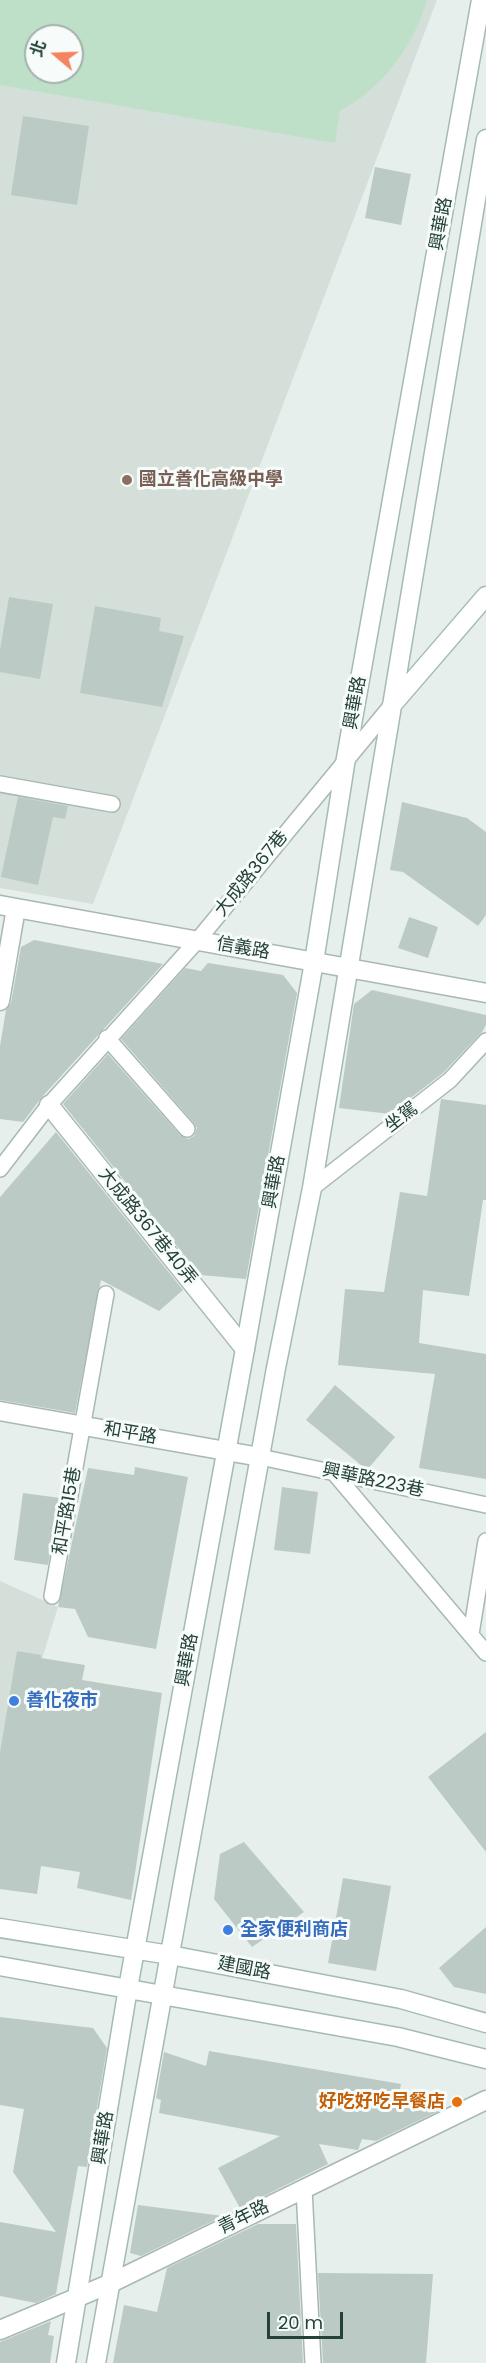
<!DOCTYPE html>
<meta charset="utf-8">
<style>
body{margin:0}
#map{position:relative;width:486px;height:2363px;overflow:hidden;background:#e6efeb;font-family:Poppins,"Noto Sans TC",sans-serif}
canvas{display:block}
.north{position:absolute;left:24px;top:24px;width:60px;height:60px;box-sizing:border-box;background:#f7fbf9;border:2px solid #a3b1ad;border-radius:50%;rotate:289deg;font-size:16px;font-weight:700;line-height:24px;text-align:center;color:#24423a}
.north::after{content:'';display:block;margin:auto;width:21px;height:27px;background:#f4845f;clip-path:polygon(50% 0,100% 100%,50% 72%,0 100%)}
.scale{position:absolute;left:267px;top:2312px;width:76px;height:27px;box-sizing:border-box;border:3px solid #24423a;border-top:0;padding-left:8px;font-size:18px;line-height:21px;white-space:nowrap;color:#24423a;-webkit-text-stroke:4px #f7fbf9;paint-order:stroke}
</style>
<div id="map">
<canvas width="486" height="2363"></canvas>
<div class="north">北</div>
<div class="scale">20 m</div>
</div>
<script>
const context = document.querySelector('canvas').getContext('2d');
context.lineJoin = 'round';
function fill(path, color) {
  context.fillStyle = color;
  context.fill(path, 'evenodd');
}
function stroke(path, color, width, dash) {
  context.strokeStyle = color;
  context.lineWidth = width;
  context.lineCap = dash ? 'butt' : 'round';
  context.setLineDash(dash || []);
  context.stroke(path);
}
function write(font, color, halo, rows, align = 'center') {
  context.font = font + ' Poppins,"Noto Sans TC",sans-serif';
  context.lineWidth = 6;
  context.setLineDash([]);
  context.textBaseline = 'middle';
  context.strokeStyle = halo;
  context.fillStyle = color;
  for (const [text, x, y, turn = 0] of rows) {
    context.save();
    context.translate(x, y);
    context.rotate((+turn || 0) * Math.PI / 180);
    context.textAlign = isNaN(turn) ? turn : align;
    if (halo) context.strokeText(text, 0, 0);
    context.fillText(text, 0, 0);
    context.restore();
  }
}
const built = new Path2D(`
 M0,0H437L93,904L0,888ZM36,36H72V72H36Z
 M0,1581L58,1607L0,1795Z`);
const green = new Path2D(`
 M0,0H427C414,46 382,88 340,111L335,143L0,85ZM36,36H72V72H36Z`);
const building = new Path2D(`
 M23,116L89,126L77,205L11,195Z
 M375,167L411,174L401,225L365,218Z
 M9,597L53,604L40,679L0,672V650Z
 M95,606L161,618L159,631L184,636L162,707L80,693Z
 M18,797L68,806L65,819L53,817L38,885L1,877Z
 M402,802L467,818L486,832V915L478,926L403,872L390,870Z
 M409,917L438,927L428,958L398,948Z
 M34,940L163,964L42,1097L23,1122L0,1119V1046L6,1010L11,1003L21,947Z
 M208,963L283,975L297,993L246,1279L200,1275L63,1104L108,1054L180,1135L188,1139L194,1136L197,1128L194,1123L121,1039L185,968L201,971Z
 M372,990L486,1015V1025L482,1032L443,1073L390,1114L339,1108L354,1004Z
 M441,1099L486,1105V1200H483L469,1296L423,1290L419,1343L486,1354V1479L419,1468L435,1374L338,1365L345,1289L384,1292L400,1192L427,1196Z
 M56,1132L183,1290L159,1311L101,1280L75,1413L0,1400V1197Z
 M335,1385L395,1437L367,1470L306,1420Z
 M135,1467L188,1477L156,1649L88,1637L75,1609L58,1607L88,1468L134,1475Z
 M282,1487L318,1492L310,1554L274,1550Z
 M23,1493L60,1498L48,1565L14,1560Z
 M17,1651L41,1655V1658L85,1665L82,1680L162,1693L131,1900L77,1888L80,1872L41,1866L37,1894L0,1889V1753Z
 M486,1732V1852L428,1777Z
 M244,1842L304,1912L252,1947L214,1899L220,1854Z
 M343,1878L391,1886L376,1971L328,1963Z
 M486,1927V1994L454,1987L439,1968Z
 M0,2017L93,2028L107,2048L87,2167L78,2166L56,2294L36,2303L0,2296V2222L56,2232L13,2172L24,2109L0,2105Z
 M209,2051L401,2084L398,2099L447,2107L376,2141L362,2139L358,2150L319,2144L328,2164L240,2208L218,2168L280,2136L159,2113L161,2100L156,2098L164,2052L206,2066Z
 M138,2205L223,2216L141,2256L130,2253Z
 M258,2224H296L303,2363H113L124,2305L157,2312L167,2268Z
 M318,2273L433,2274L426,2363H323Z
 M51,2321L48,2335L54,2336L50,2363H0V2342Z`);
const lane = new Path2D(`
 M0,784L112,804
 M107,1038L187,1129
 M0,1169L49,1105L197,941L391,706
 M312,1188L450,1080L486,1041
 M260,1457L486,1505
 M335,1474L486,1653
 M52,1596L106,1294
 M471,1634L486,1541
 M304,2189L313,2363`);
const street = new Path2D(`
 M0,905L486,993
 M0,1001L16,908
 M49,1105L245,1349
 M0,1411L260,1457
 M0,2330L109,2284L486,2100`);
const secondary = new Path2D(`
 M392,705L486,596
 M0,1928L170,1955L401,1999L486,2023
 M0,1966L398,2037L486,2059
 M66,2363L128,1988L245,1349L314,962L346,758L481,0
 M96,2363L276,1368L312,1188L486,139`);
const markers = [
 [127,480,6,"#8d6e63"],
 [14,1701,6,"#3f7fe0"],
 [228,1930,6,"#3f7fe0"],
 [457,2102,6,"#e8710a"]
];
const streetNames = [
 ["興華路",442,224,-80],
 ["興華路",356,703,-80],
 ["大成路367巷",252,874,-51],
 ["信義路",243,949,10],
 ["坐駕",402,1118,-38],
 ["興華路",275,1182,-80],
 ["大成路367巷40弄",147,1227,51],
 ["和平路",130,1434,10],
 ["興華路223巷",373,1481,12],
 ["和平路15巷",68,1511,-80],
 ["興華路",188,1660,-80],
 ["建國路",244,1969,11],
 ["興華路",104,2138,-81],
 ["青年路",244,2218,-26]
];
const educationNames = [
 ["國立善化高級中學",139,480]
];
const shopNames = [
 ["善化夜市",26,1701],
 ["全家便利商店",240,1930]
];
const foodNames = [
 ["好吃好吃早餐店",445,2102]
];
fill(built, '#d4dfda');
fill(green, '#bfe0c8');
fill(building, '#bbcac4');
stroke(lane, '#a8b8b2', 18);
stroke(street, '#a8b8b2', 21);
stroke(secondary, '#a4bbb3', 21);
stroke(lane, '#fff', 15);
stroke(street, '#fff', 18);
stroke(secondary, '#fff', 18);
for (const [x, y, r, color] of markers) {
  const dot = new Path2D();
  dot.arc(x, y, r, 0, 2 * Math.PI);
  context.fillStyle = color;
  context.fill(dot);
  stroke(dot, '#f7fbf9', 2);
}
write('18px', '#24423a', '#f7fbf9', streetNames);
write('bold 18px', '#785e54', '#f7fbf9', educationNames, 'left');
write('bold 18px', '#366cbe', '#f7fbf9', shopNames, 'left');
write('bold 18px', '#c56008', '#f7fbf9', foodNames, 'right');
</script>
